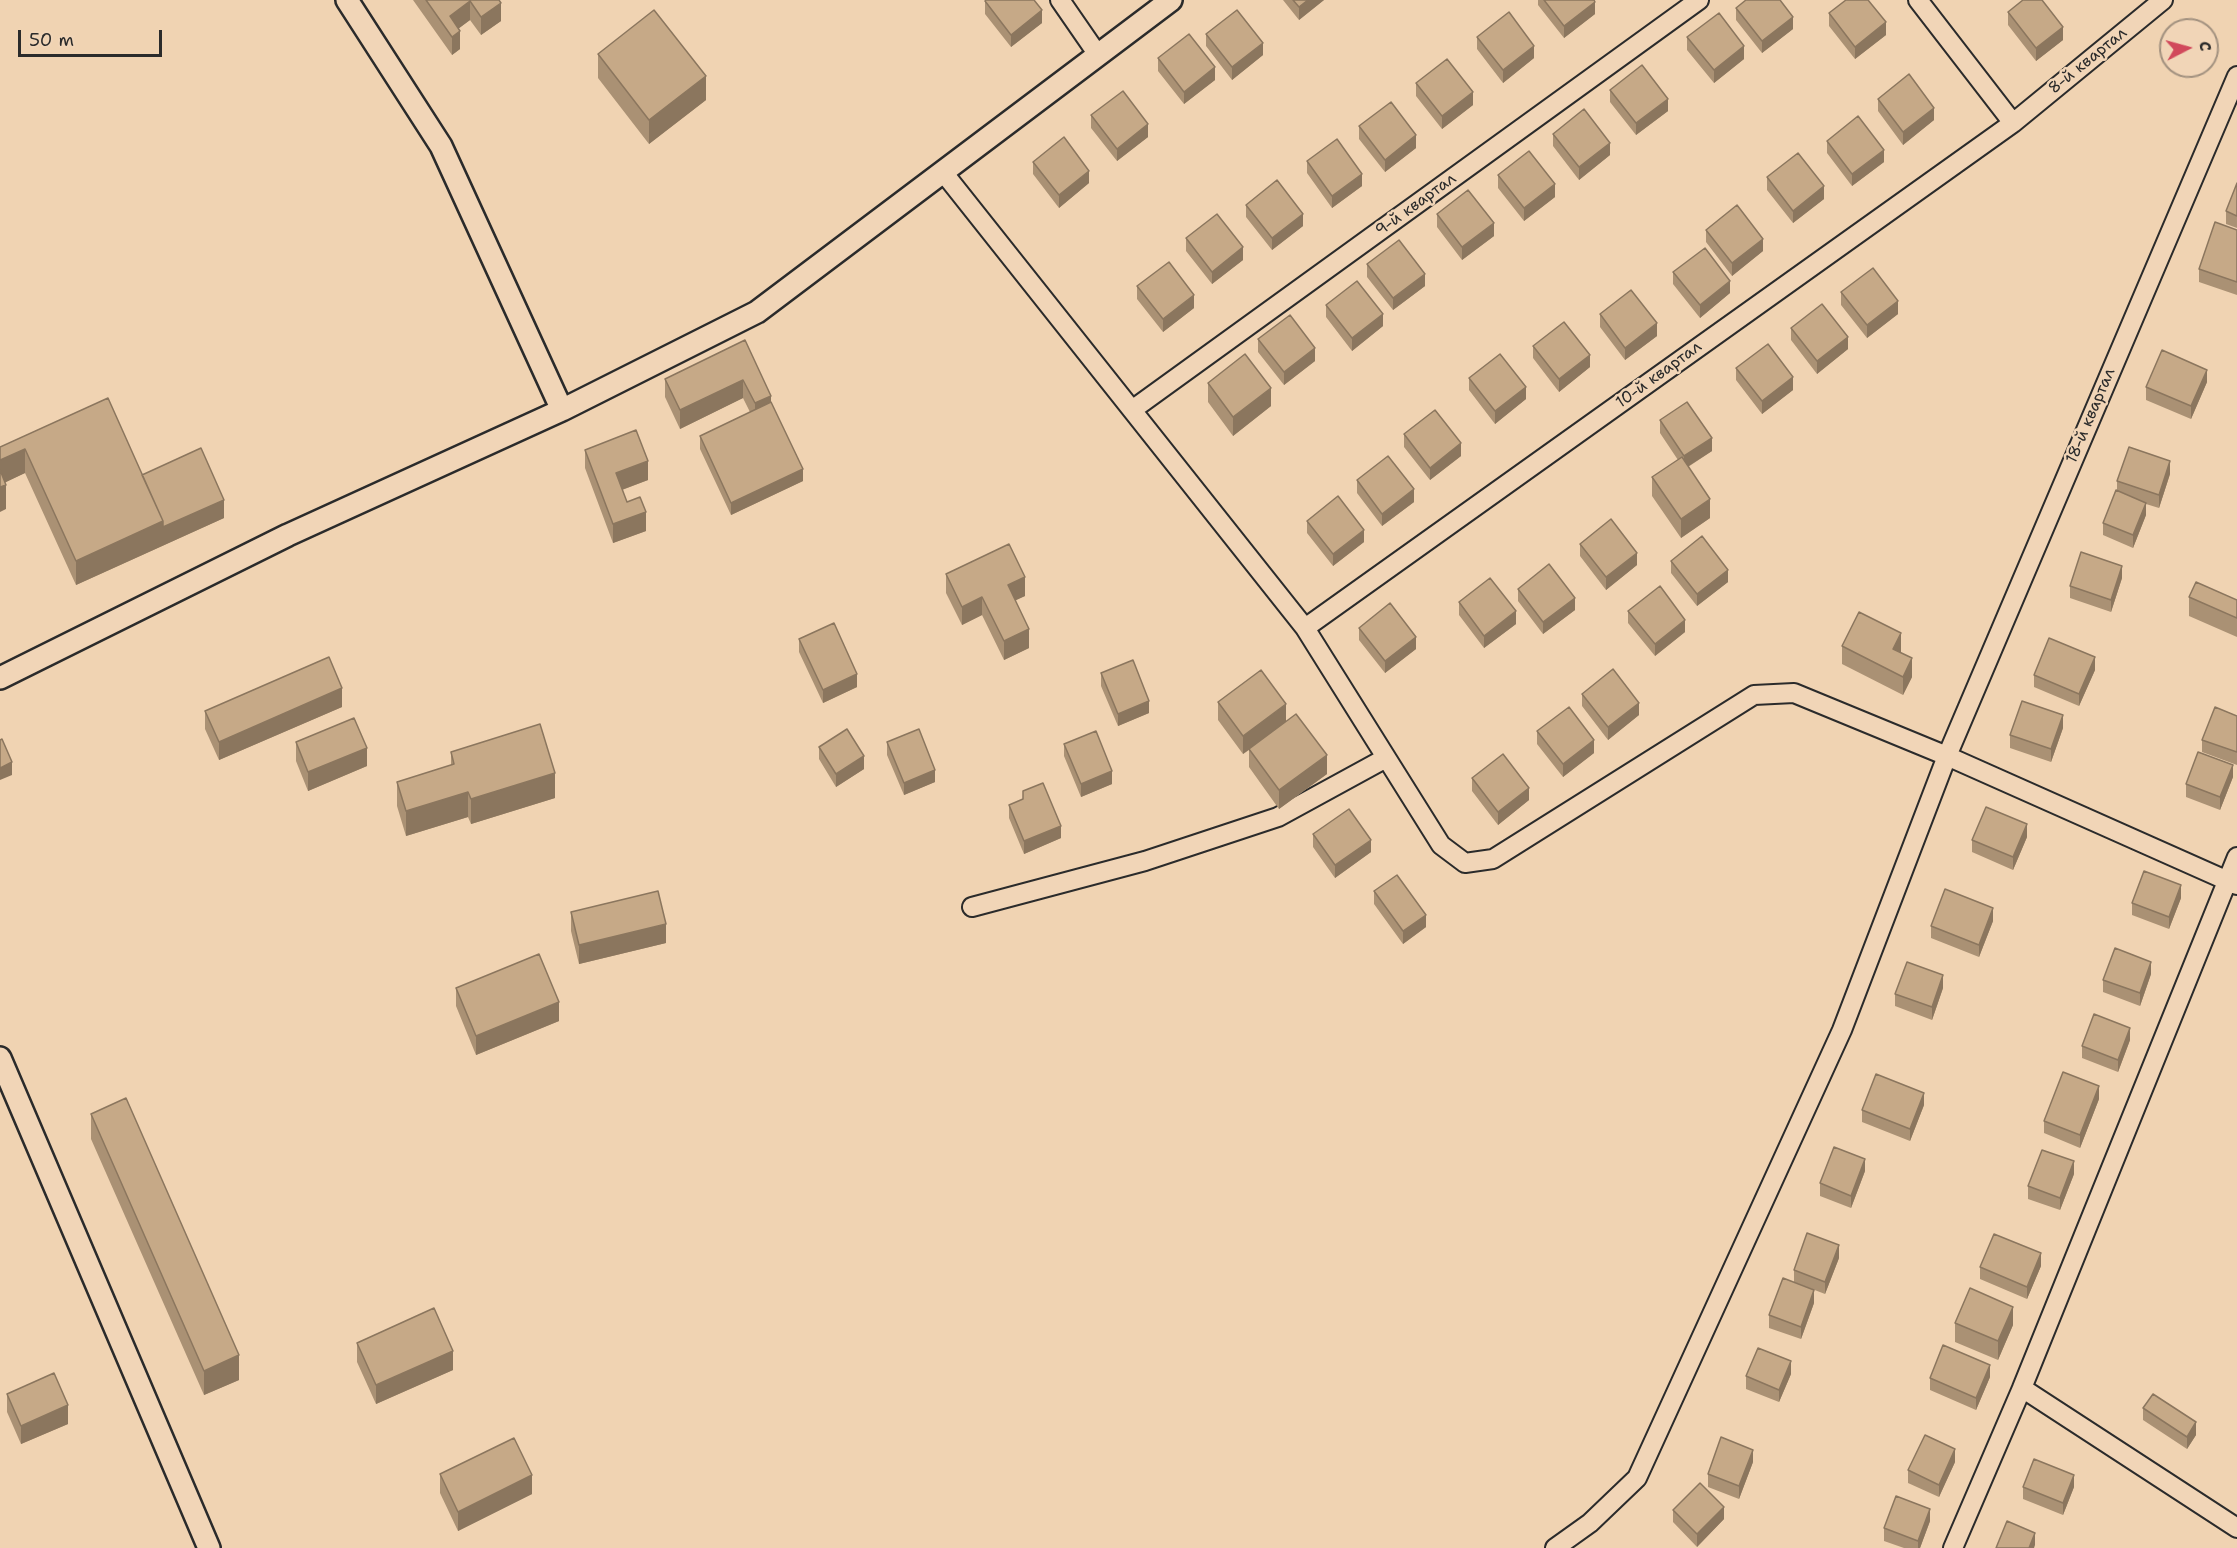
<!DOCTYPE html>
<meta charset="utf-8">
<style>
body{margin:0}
#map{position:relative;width:2237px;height:1548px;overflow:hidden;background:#f0d3b2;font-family:"Shantell Sans",sans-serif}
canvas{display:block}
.north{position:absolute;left:2159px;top:18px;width:60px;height:60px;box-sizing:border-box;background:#f1d5b7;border:2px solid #a2917f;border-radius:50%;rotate:84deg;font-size:16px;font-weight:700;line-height:24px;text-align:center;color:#2b2b2b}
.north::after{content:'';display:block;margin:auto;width:21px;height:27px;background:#d1495b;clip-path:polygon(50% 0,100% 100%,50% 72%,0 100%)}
.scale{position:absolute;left:18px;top:30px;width:144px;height:27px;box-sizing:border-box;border:3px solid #2b2b2b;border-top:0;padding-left:8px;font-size:18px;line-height:21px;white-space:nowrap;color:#2b2b2b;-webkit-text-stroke:4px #f1d5b7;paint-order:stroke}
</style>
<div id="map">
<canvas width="2237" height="1548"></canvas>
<div class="north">С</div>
<div class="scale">50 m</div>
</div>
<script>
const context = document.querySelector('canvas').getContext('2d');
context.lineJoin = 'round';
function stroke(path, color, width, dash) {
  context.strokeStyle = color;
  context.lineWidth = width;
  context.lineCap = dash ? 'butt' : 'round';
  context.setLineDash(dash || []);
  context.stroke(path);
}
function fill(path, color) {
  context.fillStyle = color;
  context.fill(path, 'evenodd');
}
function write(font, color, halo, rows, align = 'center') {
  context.font = font + ' "Shantell Sans",sans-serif';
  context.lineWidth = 5;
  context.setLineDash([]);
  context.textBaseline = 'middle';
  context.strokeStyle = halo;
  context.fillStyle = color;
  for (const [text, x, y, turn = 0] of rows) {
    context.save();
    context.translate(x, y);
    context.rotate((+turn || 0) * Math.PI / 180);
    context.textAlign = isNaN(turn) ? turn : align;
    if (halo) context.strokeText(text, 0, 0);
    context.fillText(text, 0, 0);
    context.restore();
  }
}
const minor = new Path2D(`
 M1060,0L1098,55
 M1918,0L2013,123
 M943,172L1305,628L1441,845L1465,863L1493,859L1754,695L1794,693L1947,756L2237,885
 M1132,410L1699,0
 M1305,628L2013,123L2163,0
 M2237,857L2022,1388L2237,1528
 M972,907L1145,861L1278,817L1386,758
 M1555,1548L1590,1523L1637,1478L1842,1030L1947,756L2237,76
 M1953,1548L2022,1388`);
const tertiary = new Path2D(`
 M347,0L441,146L562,410
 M0,678L288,535L562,410L757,312L1171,0
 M0,1058L209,1548`);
const wall = new Path2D(`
 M413,0H499L501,21L481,35L470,20L459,28L460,49L452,55Z
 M1283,0H1324L1299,20Z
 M1538,0H1594L1595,14L1564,38L1538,5Z
 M985,1L1042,23L1011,47L985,14Z
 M1736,8L1793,29L1762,53L1736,20Z
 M2008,12L2063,40L2036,61L2008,25Z
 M1829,13L1886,35L1855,59L1829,26Z
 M1206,34L1263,55L1232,80L1206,46Z
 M1477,37L1534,58L1503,83L1477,49Z
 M1687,37L1744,59L1714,83L1687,50Z
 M598,54L706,100L649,144L598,78Z
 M1158,58L1215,80L1184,104L1158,71Z
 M1416,83L1473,105L1442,129L1416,96Z
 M1610,90L1668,111L1636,135L1610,102Z
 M1878,99L1934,120L1903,145L1878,111Z
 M1091,115L1148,137L1117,161L1091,128Z
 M1359,126L1416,148L1385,172L1359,139Z
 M1553,134L1610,155L1579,180L1553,146Z
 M1827,141L1884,162L1852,186L1827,153Z
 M1307,161L1362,186L1332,208L1307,173Z
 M1033,162L1089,183L1059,208L1033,174Z
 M1498,175L1555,197L1524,221L1498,188Z
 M1767,177L1824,199L1793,223L1767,190Z
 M2237,183V228L2226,224V211Z
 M1246,205L1303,226L1272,250L1246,217Z
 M1437,214L1494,236L1462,260L1437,227Z
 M1706,230L1763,251L1732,276L1706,242Z
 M2237,230V295L2199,282V269Z
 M1186,238L1243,260L1212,284L1186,251Z
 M1367,264L1425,286L1393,310L1367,277Z
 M1673,272L1730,293L1700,318L1673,284Z
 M1137,286L1194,308L1163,332L1137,299Z
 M1841,292L1898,314L1867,338L1841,305Z
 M1326,305L1383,326L1352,351L1326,317Z
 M1600,314L1657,336L1625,360L1600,327Z
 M1791,328L1848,349L1817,374L1791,340Z
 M1258,339L1315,361L1284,385L1258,352Z
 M745,340L771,402L803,481L731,515L700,449V436L750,412L743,398L680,429L665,397V379Z
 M1533,346L1590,367L1559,392L1533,358Z
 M1736,368L1793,390L1762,414L1736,380Z
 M1469,378L1526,399L1495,424L1469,390Z
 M2207,382L2191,419L2146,400V387Z
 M1208,383L1271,406L1233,436L1208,402Z
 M108,398L142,475L224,518L76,585L25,473L5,482L6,509L0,447Z
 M1660,420L1712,451L1688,467L1710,518L1681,538L1652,496V477L1678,460L1660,433Z
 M1404,434L1461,456L1430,480L1404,447Z
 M585,450L648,480L622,490L627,502L646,531L613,543L585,468Z
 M2170,474L2159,508L2146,504V515L2133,548L2103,535V523L2117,491V481Z
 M1357,480L1414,502L1382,526L1357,493Z
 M1307,521L1364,542L1333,566L1307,533Z
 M1580,544L1637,565L1606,590L1580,556Z
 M1671,561L1728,582L1697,606L1671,573Z
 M946,574L1025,596L1015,600L1029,648L1004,660L982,615L962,625L946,593Z
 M2122,578L2111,612L2070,598V586Z
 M1518,589L1575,610L1543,634L1518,601Z
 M2189,597L2237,600V637L2189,616Z
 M1459,602L1516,624L1484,648L1459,615Z
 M1628,611L1685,632L1655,656L1628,623Z
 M1359,628L1416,649L1385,673L1359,640Z
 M799,639L857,687L823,703L799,652Z
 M1842,646L1901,652L1912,677L1903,695L1842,664Z
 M2095,670L2079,706L2034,687V675Z
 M1101,673L1149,713L1118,726L1101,686Z
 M1582,694L1639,715L1608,740L1582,706Z
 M1218,702L1286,722L1327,774L1279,809L1249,767V750L1243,754L1218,720Z
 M342,707L219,760L205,729V711Z
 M2237,716V765L2202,752V740Z
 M2063,728L2051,762L2010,748V735Z
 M1537,731L1594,753L1563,777L1537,744Z
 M296,742L367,766L308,791L296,761Z
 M887,742L935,782L904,795L887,755Z
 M1064,744L1112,784L1081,797L1064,756Z
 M819,747L864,769L836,787L819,759Z
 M451,752L555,798L471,824L468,817L406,836L397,806V782L451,765Z
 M2233,777L2220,810L2186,797V784Z
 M1472,778L1529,800L1498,825L1472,791Z
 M1009,805L1061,838L1024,854L1009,818Z
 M1313,834L1371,852L1335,878L1313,847Z
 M2027,837L2013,870L1972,852V840Z
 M1374,891L1426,927L1403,944L1374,904Z
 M2181,898L2169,929L2132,915V903Z
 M571,912L666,943L579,964L571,931Z
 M1993,921L1979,957L1931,938V926Z
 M2151,974L2140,1006L2103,992V980Z
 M456,988L559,1021L476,1055L456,1006Z
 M1943,988L1932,1020L1895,1006V994Z
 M2130,1040L2118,1072L2082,1058V1046Z
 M2099,1099L2080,1148L2044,1133V1121Z
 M1924,1105L1910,1141L1862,1122V1110Z
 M91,1114L239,1380L204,1395L91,1139Z
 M1865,1171L1851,1208L1820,1196V1183Z
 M2074,1174L2060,1210L2028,1199V1186Z
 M1839,1258L1825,1294L1794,1282V1270Z
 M2041,1266L2027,1299L1980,1279V1267Z
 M1814,1303L1801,1339L1769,1328V1315Z
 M1955,1323L2013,1325L1998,1360L1955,1342Z
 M357,1343L453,1370L376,1404L357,1362Z
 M1791,1374L1779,1402L1746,1389V1376Z
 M1990,1377L1976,1410L1930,1390V1378Z
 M7,1394L68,1424L21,1444L7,1412Z
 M2143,1408L2196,1435L2187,1449L2143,1420Z
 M1753,1462L1739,1499L1708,1487V1474Z
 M1955,1462L1939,1497L1908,1483V1470Z
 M440,1474L532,1494L458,1531L440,1493Z
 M2023,1487H2074L2063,1515L2023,1499Z
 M1673,1510L1724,1519L1697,1547L1673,1522Z
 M1930,1521L1920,1548H1904L1884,1541V1528Z`);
const shadedWall = new Path2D(`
 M1308,0H1324L1299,20V7Z
 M470,1V20L450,35V16Z
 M1595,2V14L1564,38V26Z
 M501,3V21L481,35V17Z
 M1042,10V23L1011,47V35Z
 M1793,17V29L1762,53V41Z
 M1886,22V35L1855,59V47Z
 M2063,27V40L2036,61V48Z
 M460,31V49L452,55V37Z
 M1263,43V55L1232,80V67Z
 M1534,46V58L1503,83V70Z
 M1744,46V59L1714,83V70Z
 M1215,67V80L1184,104V92Z
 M706,76V100L649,144V120Z
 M1473,92V105L1442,129V116Z
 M1668,99V111L1636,135V123Z
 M1934,108V120L1903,145V132Z
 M1148,124V137L1117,161V149Z
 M1416,135V148L1385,172V160Z
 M1610,143V155L1579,180V167Z
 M1884,150V162L1852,186V174Z
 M1089,171V183L1059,208V195Z
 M1362,174V186L1332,208V196Z
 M1555,184V197L1524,221V208Z
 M1824,186V199L1793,223V211Z
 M1303,214V226L1272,250V238Z
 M1494,223V236L1462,260V247Z
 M1763,239V251L1732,276V263Z
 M1243,247V260L1212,284V272Z
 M1425,274V286L1393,310V298Z
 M1730,281V293L1700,318V305Z
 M1194,295V308L1163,332V319Z
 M1898,301V314L1867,338V325Z
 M1383,314V326L1352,351V338Z
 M1657,323V336L1625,360V348Z
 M1848,337V349L1817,374V361Z
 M1315,348V361L1284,385V372Z
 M1590,355V367L1559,392V379Z
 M2207,370V382L2191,419V406Z
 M1793,377V390L1762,414V401Z
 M743,380V398L680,429V410Z
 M1526,387V399L1495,424V411Z
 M1271,388V406L1233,436V417Z
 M771,396V414L755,422V403Z
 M1712,438V451L1684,469V456Z
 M1461,443V456L1430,480V468Z
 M25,449V473L0,485V460Z
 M648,461V480L616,492V473Z
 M2170,461V474L2159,508V495Z
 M803,469V481L731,515V503Z
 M6,485V509L0,512V487Z
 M1414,489V502L1382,526V514Z
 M1710,499V518L1681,538V519Z
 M224,500V518L76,585V561L163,521Z
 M2146,503V515L2133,548V535Z
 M646,512V531L613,543V524Z
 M1364,530V542L1333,566V554Z
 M1637,553V565L1606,590V577Z
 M2122,566V578L2111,612V600Z
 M1728,570V582L1697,606V594Z
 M1025,577V596L1008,604V585Z
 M982,597V615L962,625V607Z
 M1575,598V610L1543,634V622Z
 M1516,611V624L1484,648V636Z
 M1685,620V632L1655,656V644Z
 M1029,629V648L1004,660V641Z
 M1901,633V652L1893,667V649Z
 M1416,637V649L1385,673V661Z
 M2095,657V670L2079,706V694Z
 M1912,658V677L1903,695V677Z
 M857,674V687L823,703V690Z
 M342,688V707L219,760V742Z
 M1149,701V713L1118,726V714Z
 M1639,703V715L1608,740V727Z
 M1286,704V722L1243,754V736Z
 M2063,715V728L2051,762V749Z
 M1594,740V753L1563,777V764Z
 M367,748V766L308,791V772Z
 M1327,755V774L1279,809V790Z
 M864,756V769L836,787V774Z
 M12,762V775L0,780V768Z
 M2233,765V777L2220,810V797Z
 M935,770V782L904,795V783Z
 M1112,771V784L1081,797V784Z
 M555,773V798L471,824V799Z
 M1529,788V800L1498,825V812Z
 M468,792V817L406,836V811Z
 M2027,824V837L2013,870V857Z
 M1061,826V838L1024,854V841Z
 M1371,840V852L1335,878V865Z
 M2181,885V898L2169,929V917Z
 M1993,908V921L1979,957V945Z
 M1426,915V927L1403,944V931Z
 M666,924V943L579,964V945Z
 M2151,962V974L2140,1006V993Z
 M1943,975V988L1932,1020V1007Z
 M559,1002V1021L476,1055V1036Z
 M2130,1028V1040L2118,1072V1060Z
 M2099,1086V1099L2080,1148V1135Z
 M1924,1093V1105L1910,1141V1129Z
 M1865,1159V1171L1851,1208V1196Z
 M2074,1161V1174L2060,1210V1198Z
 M1839,1245V1258L1825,1294V1282Z
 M2041,1253V1266L2027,1299V1287Z
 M1814,1290V1303L1801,1339V1327Z
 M2013,1307V1325L1998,1360V1341Z
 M453,1351V1370L376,1404V1385Z
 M239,1355V1380L204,1395V1371Z
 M1791,1361V1374L1779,1402V1390Z
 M1990,1365V1377L1976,1410V1398Z
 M68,1405V1424L21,1444V1426Z
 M2196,1422V1435L2187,1449V1437Z
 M1955,1449V1462L1939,1497V1485Z
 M1753,1450V1462L1739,1499V1486Z
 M532,1475V1494L458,1531V1512Z
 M2074,1475V1487L2063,1515V1503Z
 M1724,1507V1519L1697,1547V1534Z
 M1930,1509V1521L1920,1548H1918V1541Z
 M2035,1533V1545L2034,1548H2029Z`);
const building = new Path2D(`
 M426,0H499L501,3L481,17L470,1L450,16L460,31L452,37Z
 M986,0H1034L1042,10L1011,35L985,1Z
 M1293,0H1308L1299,7Z
 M1544,0H1594L1595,2L1564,26Z
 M1746,0H1780L1793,17L1762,41L1736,8Z
 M1846,0H1868L1886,22L1855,47L1829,13Z
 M2023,0H2042L2063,27L2036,48L2008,12Z
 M654,10L706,76L649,120L598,54Z
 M1237,10L1263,43L1232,67L1206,34Z
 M1509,12L1534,46L1503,70L1477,37Z
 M1719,13L1744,46L1714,70L1687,37Z
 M1189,34L1215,67L1184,92L1158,58Z
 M1447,59L1473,92L1442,116L1416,83Z
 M1642,65L1668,99L1636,123L1610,90Z
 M1909,74L1934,108L1903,132L1878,99Z
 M1123,91L1148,124L1117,149L1091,115Z
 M1391,102L1416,135L1385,160L1359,126Z
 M1584,109L1610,143L1579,167L1553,134Z
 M1858,116L1884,150L1852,174L1827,141Z
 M1064,137L1089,171L1059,195L1033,162Z
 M1337,139L1362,174L1332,196L1307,161Z
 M1529,151L1555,184L1524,208L1498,175Z
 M1798,153L1824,186L1793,211L1767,177Z
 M1277,180L1303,214L1272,238L1246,205Z
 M2237,183V216L2226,211Z
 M1468,190L1494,223L1462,247L1437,214Z
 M1737,205L1763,239L1732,263L1706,230Z
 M1217,214L1243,247L1212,272L1186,238Z
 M2215,222L2237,230V282L2199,269Z
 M1399,240L1425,274L1393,298L1367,264Z
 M1705,248L1730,281L1700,305L1673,272Z
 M1169,262L1194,295L1163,319L1137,286Z
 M1873,268L1898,301L1867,325L1841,292Z
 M1357,281L1383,314L1352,338L1326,305Z
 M1631,290L1657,323L1625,348L1600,314Z
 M1822,304L1848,337L1817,361L1791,328Z
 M1290,315L1315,348L1284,372L1258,339Z
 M1564,322L1590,355L1559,379L1533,346Z
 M745,340L771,396L755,403L743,380L680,410L665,379Z
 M1768,344L1793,377L1762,401L1736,368Z
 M2162,350L2207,370L2191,406L2146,387Z
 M1245,354L1271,388L1233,417L1208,383Z
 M1500,354L1526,387L1495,411L1469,378Z
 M108,398L163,521L76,561L25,449L0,460V447Z
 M771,402L803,469L731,503L700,436Z
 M1687,402L1712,438L1684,456L1660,420Z
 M1435,410L1461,443L1430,468L1404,434Z
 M636,430L648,461L616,473L627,502L640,497L646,512L613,524L585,450Z
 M2129,447L2170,461L2159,495L2117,481Z
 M201,448L224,500L163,527V521L142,475Z
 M1388,456L1414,489L1382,514L1357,480Z
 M1682,457L1710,499L1681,519L1652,477Z
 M0,470L6,485L0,487Z
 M2116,490L2146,503L2133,535L2103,523Z
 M1338,496L1364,530L1333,554L1307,521Z
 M1611,519L1637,553L1606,577L1580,544Z
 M1702,536L1728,570L1697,594L1671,561Z
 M1009,544L1025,577L1008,585L1029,629L1004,641L982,597L962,607L946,574Z
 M2081,552L2122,566L2111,600L2070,586Z
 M1549,564L1575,598L1543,622L1518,589Z
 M1490,578L1516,611L1484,636L1459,602Z
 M2196,582L2237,600V618L2189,597Z
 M1660,586L1685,620L1655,644L1628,611Z
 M1390,603L1416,637L1385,661L1359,628Z
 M1859,612L1901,633L1893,649L1912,658L1903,677L1842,646Z
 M834,623L857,674L823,690L799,639Z
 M2049,638L2095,657L2079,694L2034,675Z
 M329,657L342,688L219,742L205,711Z
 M1133,660L1149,701L1118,714L1101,673Z
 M1613,669L1639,703L1608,727L1582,694Z
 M1261,670L1286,704L1243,736L1218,702Z
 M2022,701L2063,715L2051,749L2010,735Z
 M1569,707L1594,740L1563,764L1537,731Z
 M2215,707L2237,716V752L2202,740Z
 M1296,714L1327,755L1279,790L1249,749Z
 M354,718L367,748L308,772L296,742Z
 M540,724L555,773L471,799L468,792L406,811L397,782L454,764L451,752Z
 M847,729L864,756L836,774L819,747Z
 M919,729L935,770L904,783L887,742Z
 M1096,731L1112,771L1081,784L1064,744Z
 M2,739L12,762L0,768V740Z
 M2198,752L2233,765L2220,797L2186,784Z
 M1503,754L1529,788L1498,812L1472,778Z
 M1043,783L1061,826L1024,841L1009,805L1023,799V791Z
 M1986,807L2027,824L2013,857L1972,840Z
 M1349,809L1371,840L1335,865L1313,834Z
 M2144,871L2181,885L2169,917L2132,903Z
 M1397,875L1426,915L1403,931L1374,891Z
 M1945,889L1993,908L1979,945L1931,926Z
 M658,891L666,924L579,945L571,912Z
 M2115,948L2151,962L2140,993L2103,980Z
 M539,954L559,1002L476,1036L456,988Z
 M1907,962L1943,975L1932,1007L1895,994Z
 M2094,1014L2130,1028L2118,1060L2082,1046Z
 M2063,1072L2099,1086L2080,1135L2044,1121Z
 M1876,1074L1924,1093L1910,1129L1862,1110Z
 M126,1098L239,1355L204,1371L91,1114Z
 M1834,1147L1865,1159L1851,1196L1820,1183Z
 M2042,1150L2074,1161L2060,1198L2028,1186Z
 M1807,1233L1839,1245L1825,1282L1794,1270Z
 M1994,1234L2041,1253L2027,1287L1980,1267Z
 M1783,1278L1814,1290L1801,1327L1769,1315Z
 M1970,1288L2013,1307L1998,1341L1955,1323Z
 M434,1308L453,1351L376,1385L357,1343Z
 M1943,1345L1990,1365L1976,1398L1930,1378Z
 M1758,1348L1791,1361L1779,1390L1746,1376Z
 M54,1373L68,1405L21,1426L7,1394Z
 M2153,1394L2196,1422L2187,1437L2143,1408Z
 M1925,1435L1955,1449L1939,1485L1908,1470Z
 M1721,1437L1753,1450L1739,1486L1708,1474Z
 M514,1438L532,1475L458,1512L440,1474Z
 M2034,1459L2074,1475L2063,1503L2023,1487Z
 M1700,1483L1724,1507L1697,1534L1673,1510Z
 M1896,1496L1930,1509L1918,1541L1884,1528Z
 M2007,1521L2035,1533L2029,1548H1996Z`);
const streetNames = [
 ["8-й квартал",2088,61,-39],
 ["9-й квартал",1416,205,-36],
 ["10-й квартал",1659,375,-36],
 ["18-й квартал",2091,416,-67]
];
stroke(minor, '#2b2b2b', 22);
stroke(tertiary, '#2b2b2b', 26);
stroke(minor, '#f1d5b7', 18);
stroke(tertiary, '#f1d5b7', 21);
fill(wall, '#aa9174');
fill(shadedWall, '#8b765e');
fill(building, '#c6a987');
stroke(building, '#8b765e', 1.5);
write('16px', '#2b2b2b', '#f1d5b7', streetNames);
</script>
